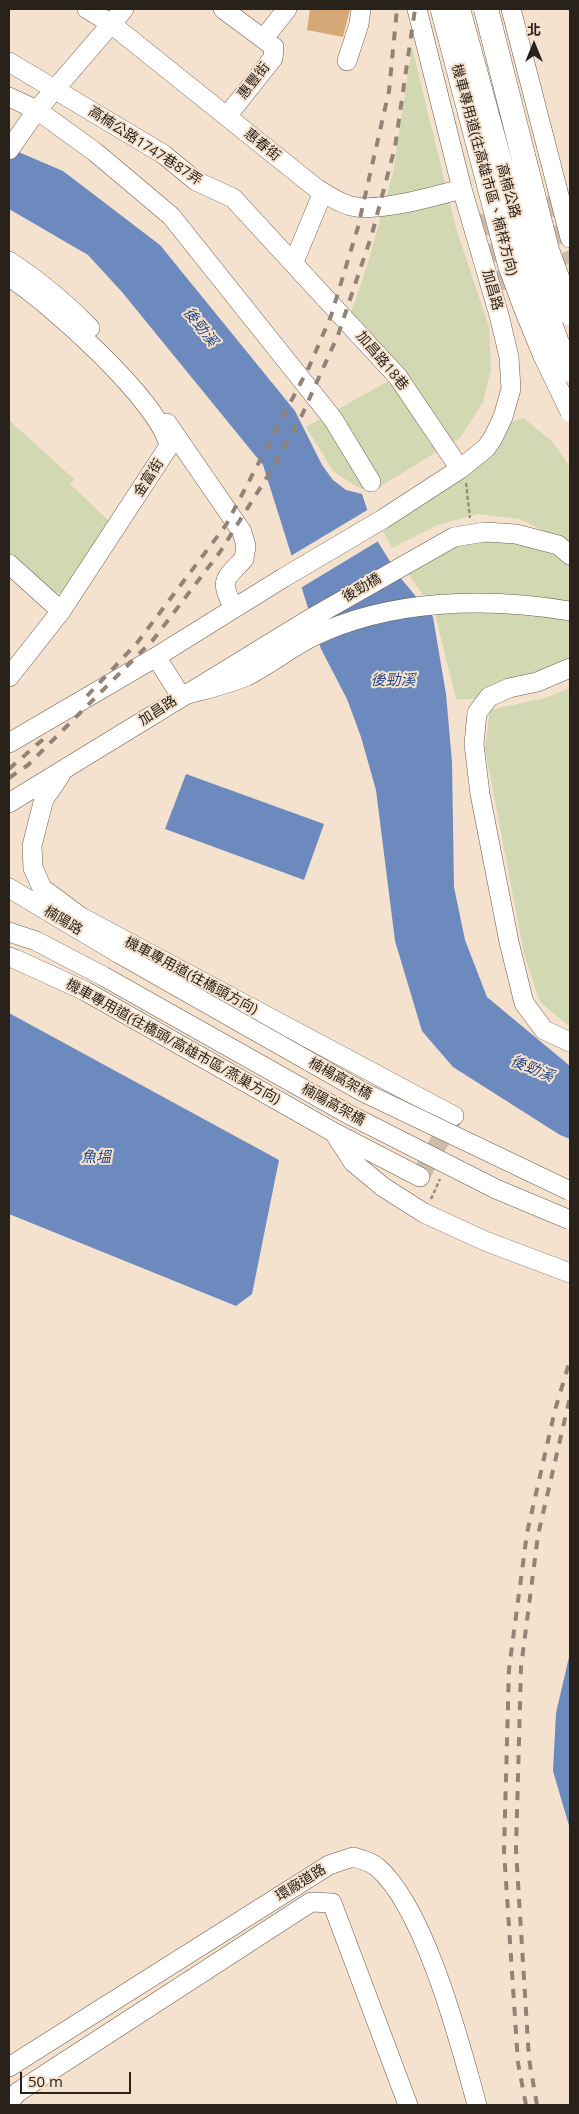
<!DOCTYPE html>
<meta charset="utf-8">
<style>
body{margin:0}
#map{position:relative;width:579px;height:2114px;overflow:hidden;background:#f5e2ce;font-family:"Open Sans","Noto Sans TC",sans-serif}
canvas{display:block}
.frame{position:absolute;inset:0;border:10px solid #29221b;pointer-events:none}
.north{position:absolute;left:509px;top:20px;width:50px;height:50px;-webkit-text-stroke:4px #f5e2ce;paint-order:stroke;rotate:0deg;font-size:14px;font-weight:700;line-height:20px;text-align:center;color:#29221b}
.north::after{content:'';display:block;margin:auto;width:18px;height:22px;background:#29221b;clip-path:polygon(50% 0,100% 100%,50% 72%,0 100%)}
.scale{position:absolute;left:20px;top:2072px;width:111px;height:22px;box-sizing:border-box;border:2px solid #29221b;border-top:0;padding-left:6px;font-size:15px;line-height:18px;white-space:nowrap;color:#29221b;-webkit-text-stroke:4px #f5e2ce;paint-order:stroke}
</style>
<div id="map">
<canvas width="579" height="2114"></canvas>
<div class="frame"></div>
<div class="north">北</div>
<div class="scale">50 m</div>
</div>
<script>
const context = document.querySelector('canvas').getContext('2d');
context.lineJoin = 'round';
function fill(path, color) {
  context.fillStyle = color;
  context.fill(path, 'evenodd');
}
function stroke(path, color, width, dash) {
  context.strokeStyle = color;
  context.lineWidth = width;
  context.lineCap = dash ? 'butt' : 'round';
  context.setLineDash(dash || []);
  context.stroke(path);
}
function write(font, color, halo, rows, align = 'center') {
  context.font = font + ' "Open Sans","Noto Sans TC",sans-serif';
  context.lineWidth = 4;
  context.setLineDash([]);
  context.textBaseline = 'middle';
  context.strokeStyle = halo;
  context.fillStyle = color;
  for (const [text, x, y, turn = 0] of rows) {
    context.save();
    context.translate(x, y);
    context.rotate((+turn || 0) * Math.PI / 180);
    context.textAlign = isNaN(turn) ? turn : align;
    if (halo) context.strokeText(text, 0, 0);
    context.fillText(text, 0, 0);
    context.restore();
  }
}
const green = new Path2D(`
 M412,47L456,228L489,327L491,369L483,402L460,438L371,492L357,487L333,471L306,427L401,374L349,318L367,266L393,173Z
 M523,418L552,441L570,467V548L552,535L519,519L478,514L438,525L392,548L381,528L509,423Z
 M9,420L74,479L70,484L109,521L69,589L60,593H50L9,554Z
 M514,539L549,547L570,561V668L476,699H456L434,610L409,575L410,566L458,540Z
 M570,688V1027L540,1002L524,954L485,748L490,710L545,698Z`);
const water = new Path2D(`
 M9,148L63,171L160,245L295,411L322,465L333,480L346,490L362,494L378,542L399,576L433,617L446,694L452,762L454,887L465,940L487,997L570,1066V1139L560,1135L453,1067L422,1031L395,941L376,790L361,737L347,699L321,649L263,465L122,292L88,255L9,209Z
 M186,774L324,824L304,880L165,829Z
 M9,1013L279,1160L252,1294L236,1306L9,1214Z
 M570,1653V1829L553,1771L556,1713Z`);
const pier = new Path2D(`
 M369,509L380,540L299,589L289,557Z`);
const building = new Path2D(`
 M310,9H350L343,37L307,30Z`);
const minorTunnel = new Path2D(`
 M498,290C496,251 462,206 521,197C531,195 543,195 549,204C561,221 558,246 570,262
 M420,1177L452,1119`);
const path = new Path2D(`
 M466,483L470,518
 M431,1199L440,1179`);
const minor = new Path2D(`
 M87,9L110,23L316,188C327,195 339,203 351,206C379,213 433,196 462,189
 M223,9L274,47L273,58L227,116
 M511,9L570,238
 M264,38L287,9
 M347,61L359,24L361,9
 M9,62L163,154L196,181L233,198L398,377L460,469
 M9,97L37,110L95,152L171,216L333,419L371,482
 M9,150L37,110L124,9
 M9,261C38,280 66,303 90,328
 M294,262L323,192
 M9,277C49,302 160,402 169,446L61,611L9,677
 M167,423L242,532L246,546L244,559C224,580 219,580 234,608
 M9,564L61,611
 M156,657L181,696C202,690 227,685 247,676C269,665 290,648 312,637C390,599 486,597 570,611
 M570,668L537,682L509,688L489,697L477,713L474,744L480,794L509,942L524,1003L544,1030L570,1042
 M9,743L156,657L283,578L383,519L460,469L486,448L493,438L503,417L511,389L509,357L499,315L462,189L417,9
 M60,776L44,799L38,822L32,846L33,868L42,888L81,917L454,1116
 M9,803L308,620L454,537L485,532L516,534L558,545L570,555
 M9,888L118,953
 M9,932L36,941L103,976
 M9,957L15,959L85,991L335,1133L420,1177
 M335,1134L353,1162L383,1187L424,1213L485,1241L570,1273
 M9,2067L329,1865L353,1857C360,1859 371,1862 377,1867C425,1908 460,2043 477,2105
 M9,2102L18,2092L311,1902L332,1903L408,2105`);
const rail = new Path2D(`
 M87,696L137,643L226,525L309,367L331,316L358,227L389,91L397,9
 M9,769L48,735
 M9,778L28,765L153,640L220,552L274,466L302,415L338,335L372,234L395,147L415,9
 M526,2105L518,2063L504,1851L509,1669L527,1533L555,1410L570,1360
 M537,2105L529,2059L516,1850L521,1667L538,1535L570,1397`);
const minorBridge = new Path2D(`
 M440,9L508,267L524,310L542,354L570,412
 M118,953L363,1092L570,1191
 M103,976L348,1114L496,1189L570,1220`);
const majorBridge = new Path2D(`
 M458,9L525,254L557,343L570,370
 M486,9L547,250L570,313`);
const streetNames = [
 ["惠豐街",254,81,-52],
 ["惠春街",262,145,39],
 ["高楠公路1747巷87弄",145,146,33],
 ["機車專用道(往高雄市區、楠梓方向)",484,170,75],
 ["高楠公路",508,191,75],
 ["加昌路",492,290,74],
 ["加昌路18巷",382,361,50],
 ["金富街",149,478,-57],
 ["後勁橋",362,588,-30],
 ["加昌路",158,711,-33],
 ["楠陽路",63,921,31],
 ["機車專用道(往橋頭方向)",191,976,28],
 ["機車專用道(往橋頭/高雄市區/燕巢方向)",173,1042,29],
 ["楠楊高架橋",340,1079,29],
 ["楠陽高架橋",333,1105,29],
 ["環廠道路",301,1883,-32]
];
const waterNames = [
 ["後勁溪",200,327,52],
 ["後勁溪",393,681],
 ["後勁溪",532,1069,23],
 ["魚塭",96,1158]
];
fill(green, '#d2d9b2');
fill(water, '#6c8abd');
fill(pier, '#f5e2ce');
fill(building, '#d6a877');
stroke(minorTunnel, '#ccbcaa', 19, [19, 9]);
stroke(minor, '#6d5d4c', 20);
stroke(path, '#988b7c', 2.5, [4, 2.5]);
stroke(minor, '#fff', 19);
stroke(rail, '#918477', 4, [9, 9]);
stroke(minorBridge, '#6d5d4c', 20, []);
stroke(majorBridge, '#6d5d4c', 25, []);
stroke(minorBridge, '#fff', 19);
stroke(majorBridge, '#fff', 24);
write('14px', '#29221b', '#f5e2ce', streetNames);
write('italic 15px', '#244888', '#f5e2ce', waterNames);
</script>
